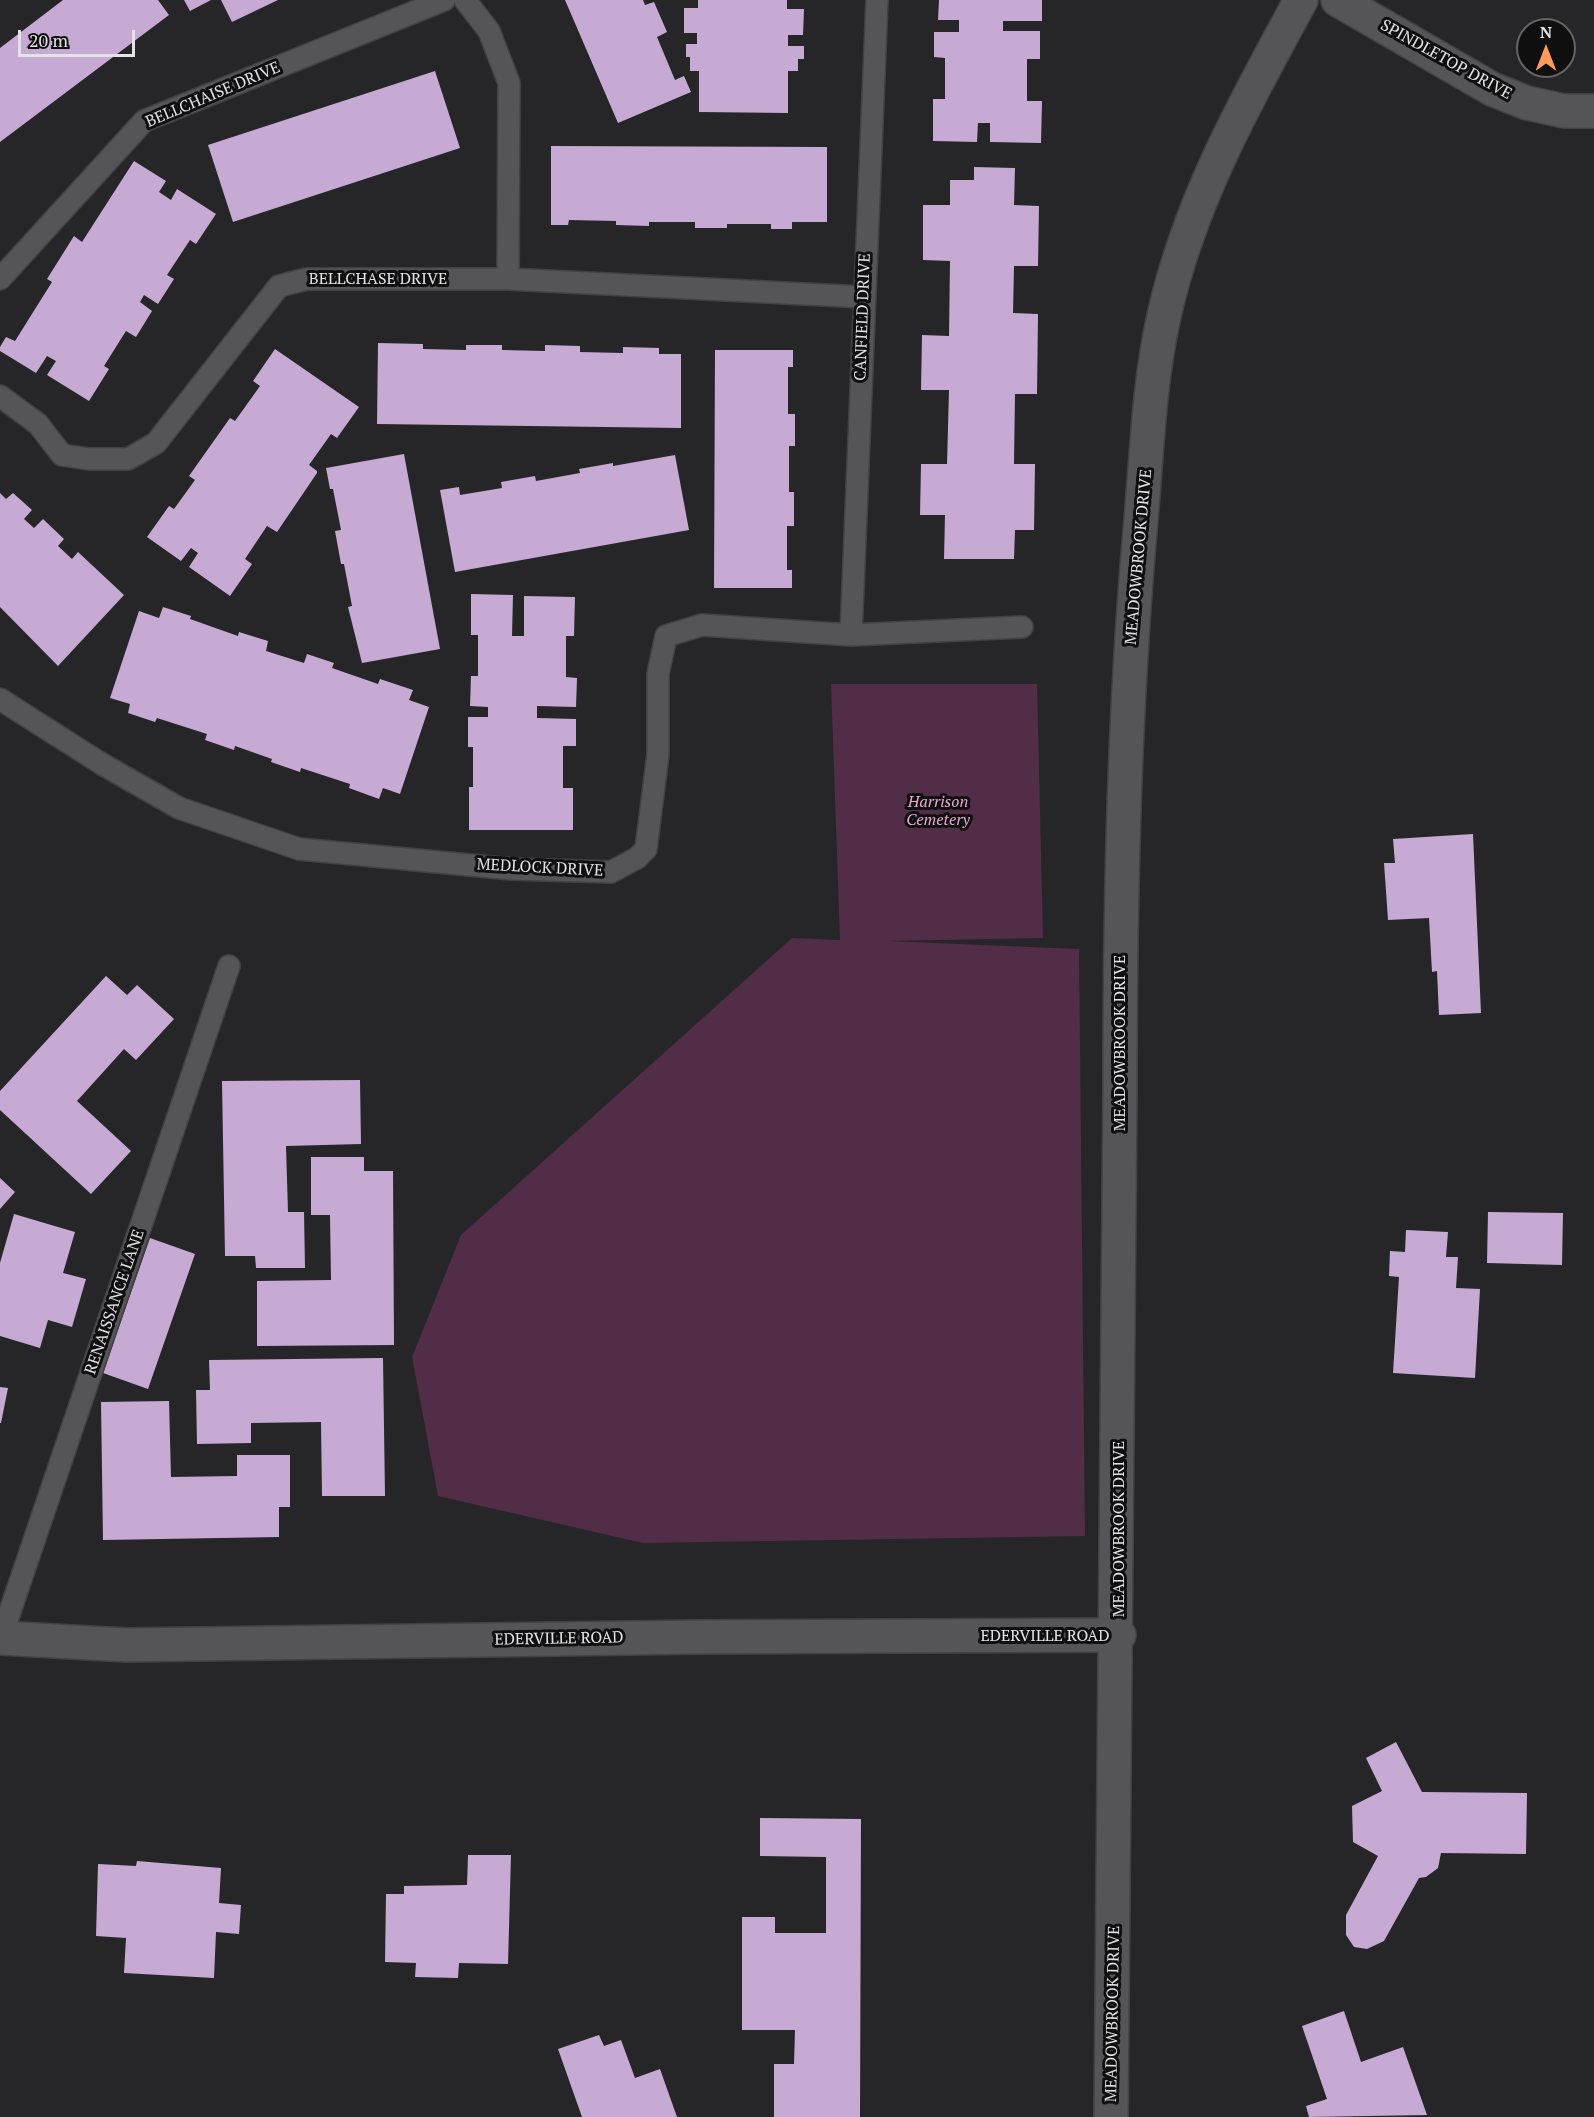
<!DOCTYPE html>
<style>
body{margin:0}
#map{position:relative;width:1594px;height:2117px;overflow:hidden;background:#262628;font-family:"PT Serif",serif}
canvas{display:block}
.north{position:absolute;left:1516px;top:18px;width:60px;height:60px;box-sizing:border-box;background:#0f0f10;border:2px solid #646465;border-radius:50%;rotate:0deg;font-size:16px;font-weight:700;line-height:24px;text-align:center;color:#e3e3e5}
.north::after{content:'';display:block;margin:auto;width:21px;height:27px;background:#ff9b59;clip-path:polygon(50% 0,100% 100%,50% 72%,0 100%)}
.scale{position:absolute;left:18px;top:30px;width:117px;height:27px;box-sizing:border-box;border:3px solid #e3e3e5;border-top:0;padding-left:8px;font-size:18px;line-height:21px;white-space:nowrap;color:#e3e3e5;-webkit-text-stroke:4px #0f0f10;paint-order:stroke}
</style>
<div id="map">
<canvas width="1594" height="2117"></canvas>
<div class="north">N</div>
<div class="scale">20 m</div>
</div>
<script>
const context = document.querySelector('canvas').getContext('2d');
context.lineJoin = 'round';
function fill(path, color) {
  context.fillStyle = color;
  context.fill(path, 'evenodd');
}
function stroke(path, color, width, dash) {
  context.strokeStyle = color;
  context.lineWidth = width;
  context.lineCap = dash ? 'butt' : 'round';
  context.setLineDash(dash || []);
  context.stroke(path);
}
function write(font, color, halo, rows, align = 'center') {
  context.font = font + ' "PT Serif",serif';
  context.lineWidth = 6;
  context.setLineDash([]);
  context.textBaseline = 'middle';
  context.strokeStyle = halo;
  context.fillStyle = color;
  for (const [text, x, y, turn = 0] of rows) {
    context.save();
    context.translate(x, y);
    context.rotate((+turn || 0) * Math.PI / 180);
    context.textAlign = isNaN(turn) ? turn : align;
    if (halo) context.strokeText(text, 0, 0);
    context.fillText(text, 0, 0);
    context.restore();
  }
}
const green = new Path2D(`
 M831,684H1037L1043,938L887,941L1079,949L1085,1536L643,1543L438,1496L412,1357L461,1235L792,938L840,940Z`);
const building = new Path2D(`
 M63,0H158L169,15L0,142V48Z
 M184,0H211L190,11Z
 M221,0H278L232,22Z
 M565,0H643L645,5L654,2L667,32L657,37L675,80L684,76L691,92L618,123Z
 M698,0H787V9H804L803,35H788V46H804V59H798V71H788V113L699,112V71H690V57H686V44H697V33H684V8H698Z
 M939,0H1042V21H1003V31H1040V59H1027V101H1042L1041,143L990,142V123H978L977,142L933,141V99H945V58L934,57V32H959V20H938Z
 M435,71L460,148L233,222L208,145Z
 M551,146L827,147V222H792V229H771V224H727V228H695V222H649V226L616,225V221L569,220L568,225H551Z
 M134,161L166,181L159,192L171,200L177,189L216,214L196,244L190,240L167,275L174,279L158,304L144,295L140,302L152,311L136,337L126,331L104,366L109,369L89,401L47,375L56,361L47,356L36,373L0,351V347L6,337L15,341L52,282L47,279L74,236L82,242Z
 M974,167L1015,168L1014,205L1039,206L1038,266H1014L1013,313L1038,314L1037,394H1015L1014,464H1035L1034,530H1015L1014,559H944L945,515H920L921,464H947L949,390H921L922,335L949,336L950,261L923,260V205H950V180H974Z
 M378,343L423,344V349L466,350V345H502V350L545,351V345L580,346V352L623,353V347L659,348V354H681V428L377,424Z
 M275,349L359,407L337,438L331,434L309,465L317,471V473L277,532L267,526L245,559L252,564L230,596L189,567L198,553L191,548L181,561L147,537L169,506L174,509L195,480L189,476L230,418L235,421L260,386L253,381Z
 M715,350H793V367H788V414H795V446H789V492H794V526H787V570H792V588H714Z
 M404,454L440,649L362,663L348,607L352,606L344,564H341L335,531L341,530L333,489H330L326,468Z
 M675,455L689,530L455,572L440,490L459,487L460,495L502,488L501,482L535,476L536,481L580,473L579,469L613,463V466Z
 M0,493L6,499L13,493L32,510L24,519L34,528L43,519L64,539L58,546L72,559L78,552L124,595L58,666L0,607Z
 M471,594L513,595L512,636H524V596L575,597L574,636H566V677L577,678L576,707L537,706V718L576,719V746H563V788H573V830H469V787H473V747H468V717H488V707L470,706L471,676H478V635H471Z
 M163,607L191,616L190,619L238,636L239,632L268,641L266,651L304,663L307,654L334,663L332,668L378,684L380,679L413,690L409,700L429,707L400,794L383,788L379,799L349,788L350,784L301,768L300,772L271,762L272,759L235,746L234,750L205,740L207,734L157,718L155,722L128,713L130,704L110,698L139,611L159,618Z
 M1473,834L1481,1013L1439,1015L1437,971L1432,972L1429,918L1388,920L1384,863H1395L1393,839Z
 M106,976L127,995L137,985L174,1019L136,1060L124,1049L77,1101L131,1151L91,1194L0,1110V1091Z
 M360,1080L361,1144L286,1146L288,1212H304L305,1268H256L255,1256H225L222,1081Z
 M311,1157H364V1171H393L394,1345L257,1346V1281L331,1280L330,1215H311Z
 M0,1178L15,1192L0,1209Z
 M1488,1212L1563,1213L1562,1265L1487,1263Z
 M14,1214L75,1232L63,1273L86,1279L72,1327L48,1320L40,1348L0,1336V1263Z
 M1406,1230L1448,1232L1446,1257H1458L1456,1288L1480,1289L1475,1378L1393,1373L1399,1277L1389,1276L1390,1251L1405,1252Z
 M150,1238L195,1254L148,1389L103,1373Z
 M383,1358L385,1496H322L321,1422L251,1423V1443L197,1444L196,1390H210L209,1360Z
 M0,1387L8,1388L1,1423H0Z
 M169,1401L171,1477L237,1476V1455H290V1507H279V1537L103,1540L101,1402Z
 M1396,1742L1422,1792L1527,1793L1526,1854L1441,1853L1438,1868L1426,1877L1419,1878L1384,1941L1367,1949L1354,1947L1346,1935V1915L1378,1856L1353,1842L1352,1806L1382,1791L1366,1758Z
 M760,1818L861,1819L860,2117H774V2064H794L795,2030H742V1917H775V1933H826V1857L760,1856Z
 M468,1855H511L508,1964L459,1963L458,1978L415,1977L416,1963L385,1962L386,1894H404V1886L467,1885Z
 M137,1861L221,1868L219,1903L241,1905L239,1934L216,1932L214,1978L124,1973L126,1938L96,1936L98,1864L136,1866Z
 M1344,2011L1361,2062L1403,2047L1427,2115L1309,2117L1306,2106L1327,2099L1302,2026Z
 M599,2035L604,2046L621,2040L635,2078L660,2069L677,2117H582L558,2049Z`);
const service = new Path2D(`
 M465,0L489,31L509,83L508,279
 M0,279L144,121L444,0
 M0,396L38,424L62,455L89,459H128L156,443L279,286L307,279H508L864,297
 M851,635L877,0
 M0,699L102,764L179,808L299,849L512,869L611,872L637,858L646,849L658,754V674L666,636L702,625L851,635L1022,627
 M1,1638L229,966`);
const minor = new Path2D(`
 M1338,0L1492,89L1527,103L1564,111H1594
 M1111,2117C1117,1775 1119,1433 1120,1091C1120,900 1124,709 1141,519C1147,452 1149,382 1164,316C1189,202 1246,101 1301,0`);
const tertiary = new Path2D(`
 M0,1638L126,1645L700,1637L1119,1635`);
const streetNames = [
 ["SPINDLETOP DRIVE",1446,60,29],
 ["BELLCHAISE DRIVE",213,95,-23],
 ["BELLCHASE DRIVE",378,279],
 ["CANFIELD DRIVE",863,317,-88],
 ["MEADOWBROOK DRIVE",1139,557,-85],
 ["MEDLOCK DRIVE",540,868,3],
 ["MEADOWBROOK DRIVE",1120,1043,-90],
 ["RENAISSANCE LANE",115,1302,-71],
 ["MEADOWBROOK DRIVE",1119,1529,-90],
 ["EDERVILLE ROAD",1045,1636],
 ["EDERVILLE ROAD",559,1639,-1],
 ["MEADOWBROOK DRIVE",1113,2014,-89]
];
const parkNames = [
 ["Harrison",938,802],
 ["Cemetery",938,820]
];
fill(green, '#522d47');
fill(building, '#c6aad4');
stroke(service, '#424244', 24);
stroke(minor, '#424244', 36);
stroke(tertiary, '#424244', 36);
stroke(service, '#555558', 21);
stroke(minor, '#555558', 33);
stroke(tertiary, '#555558', 33);
write('16px', '#e3e3e5', '#0f0f10', streetNames);
write('italic 16px', '#e8a6d3', '#0f0f10', parkNames);
</script>
